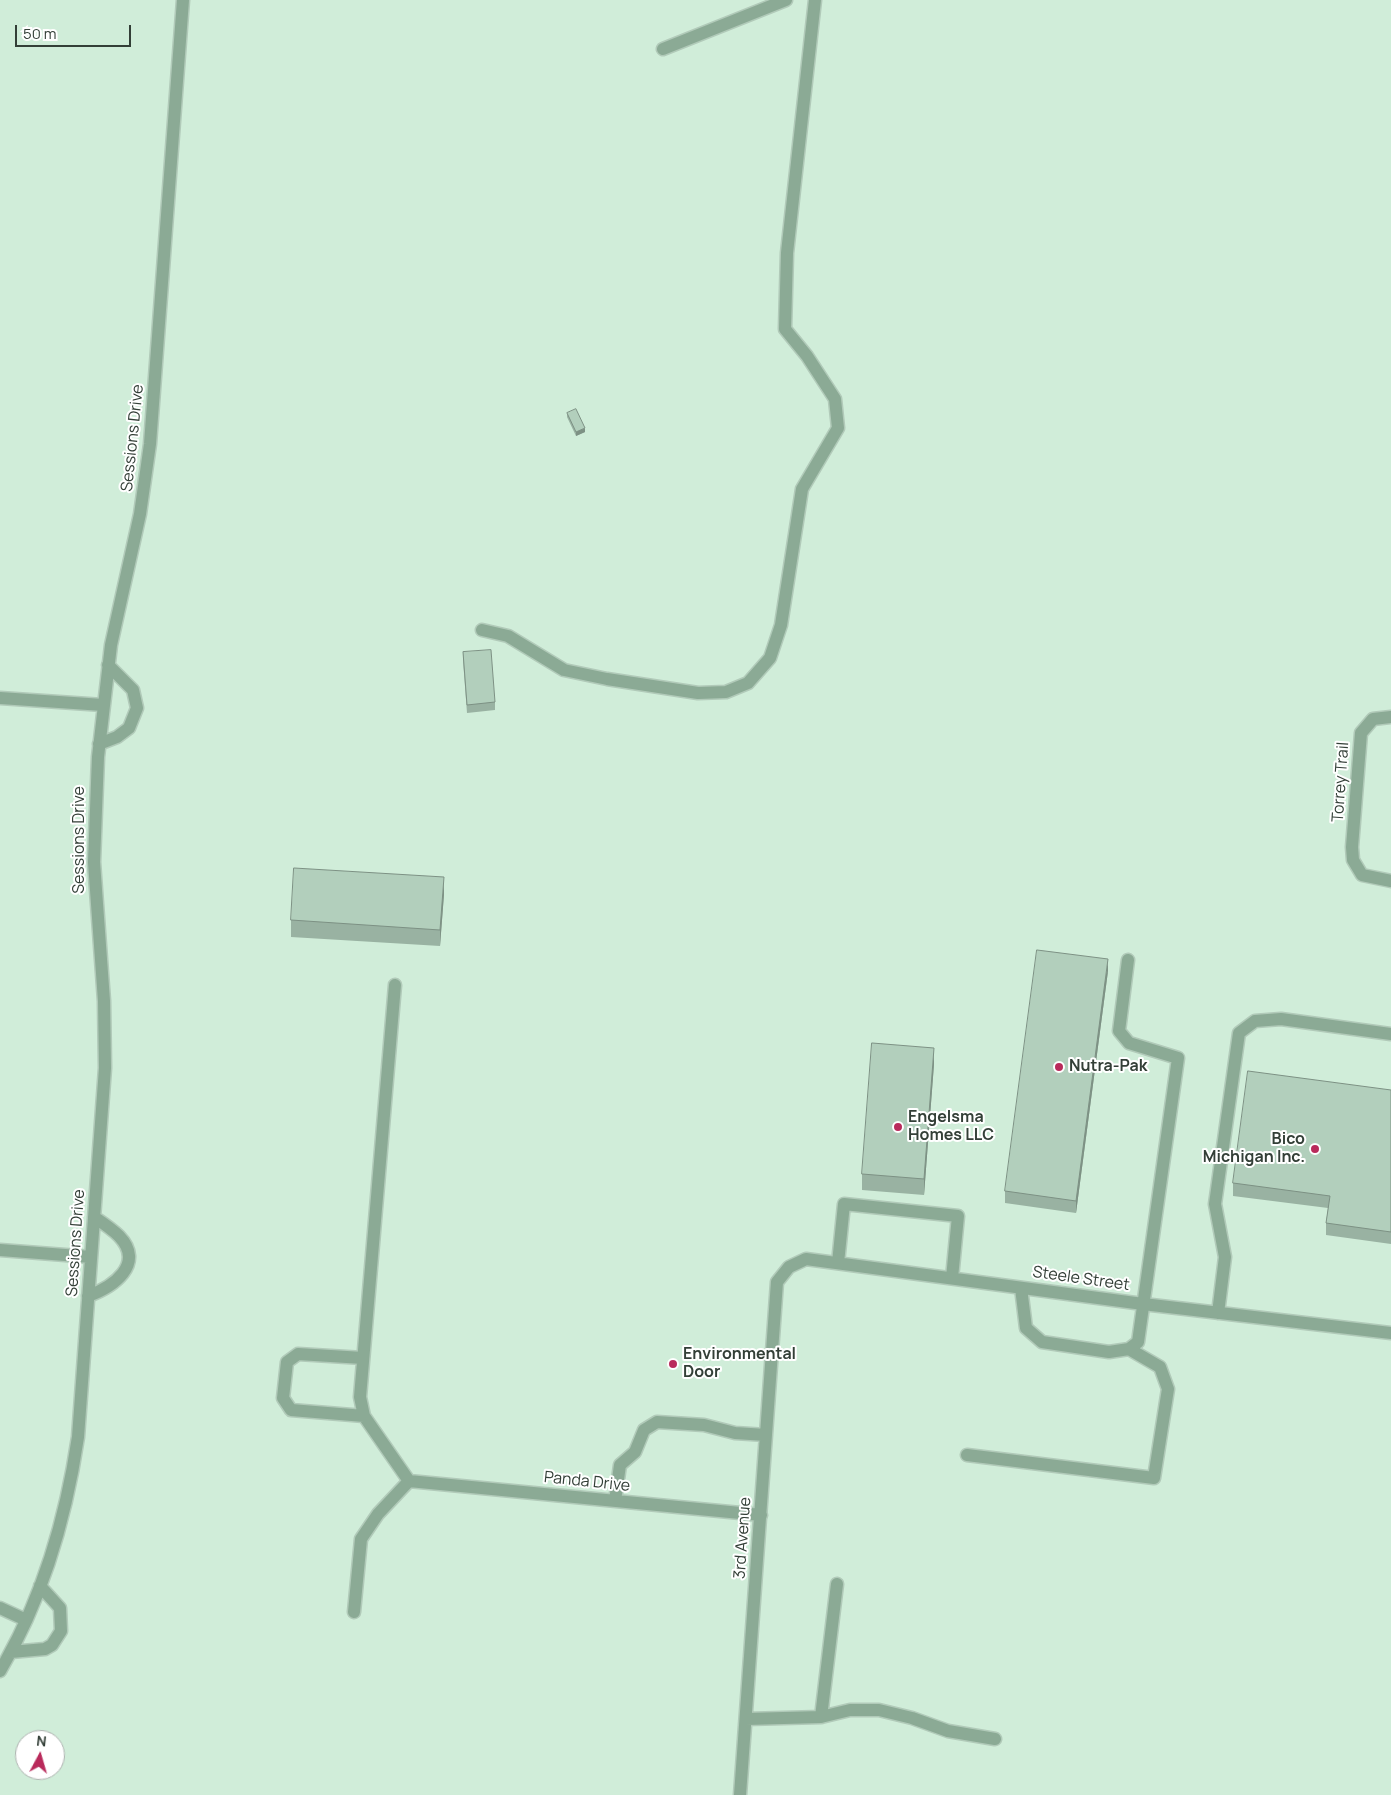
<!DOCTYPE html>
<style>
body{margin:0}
#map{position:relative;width:1391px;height:1795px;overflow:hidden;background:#d0edd9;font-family:Manrope,sans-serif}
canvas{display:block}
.north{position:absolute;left:15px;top:1730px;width:50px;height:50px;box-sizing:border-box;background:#fff;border:1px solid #adb2af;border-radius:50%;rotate:6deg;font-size:14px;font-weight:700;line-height:20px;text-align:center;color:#333f37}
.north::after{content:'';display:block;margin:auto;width:18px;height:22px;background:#b92a5b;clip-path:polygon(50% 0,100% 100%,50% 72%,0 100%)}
.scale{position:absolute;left:15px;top:25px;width:116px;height:22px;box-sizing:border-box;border:2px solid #333f37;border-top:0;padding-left:6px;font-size:15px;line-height:18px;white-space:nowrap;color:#333f37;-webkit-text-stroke:4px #fff;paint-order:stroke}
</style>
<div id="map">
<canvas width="1391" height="1795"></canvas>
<div class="north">N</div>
<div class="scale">50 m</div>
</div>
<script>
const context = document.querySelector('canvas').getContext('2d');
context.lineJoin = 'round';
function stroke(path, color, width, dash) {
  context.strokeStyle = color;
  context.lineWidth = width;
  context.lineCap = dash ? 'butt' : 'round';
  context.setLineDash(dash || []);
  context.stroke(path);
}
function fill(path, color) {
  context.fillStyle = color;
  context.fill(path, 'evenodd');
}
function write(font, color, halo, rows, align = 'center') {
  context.font = font + ' Manrope,sans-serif';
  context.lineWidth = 4;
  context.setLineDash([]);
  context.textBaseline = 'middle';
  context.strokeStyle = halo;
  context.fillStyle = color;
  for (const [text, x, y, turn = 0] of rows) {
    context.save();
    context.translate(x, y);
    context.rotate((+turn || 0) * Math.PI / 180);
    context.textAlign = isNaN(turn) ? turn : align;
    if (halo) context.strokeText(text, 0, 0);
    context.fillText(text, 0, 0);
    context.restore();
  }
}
const minor = new Path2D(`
 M663,49L786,0
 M482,630L508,636L564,670L607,679L698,693L726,692L748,683L770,658L781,625L802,489L838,428L835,399L807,356L785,329L787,253L815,0
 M0,698L103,705
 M1391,717L1373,719L1361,733L1352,847L1353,860L1362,875L1391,881
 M99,744L117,737L129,728L137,708L133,690L108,665
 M395,985L360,1397L364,1416L409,1481
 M0,1250L91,1257
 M838,1263L844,1204L958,1216L952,1278
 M1021,1288L1026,1328L1042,1342L1109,1352L1129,1349L1138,1342L1178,1058L1129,1043L1119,1031L1128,960
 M88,1296C113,1287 146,1264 119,1236C112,1229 103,1223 94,1217
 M1218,1313L1225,1257L1215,1204L1239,1033L1255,1021L1281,1019L1391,1034
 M363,1358L298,1354L287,1362L283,1398L291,1410L364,1416
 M967,1455L1154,1478L1168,1389L1160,1367L1129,1349
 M409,1481L761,1515
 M615,1501L620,1465L635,1452L644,1430L657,1422L704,1425L735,1433L766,1435
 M0,1608L26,1620
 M354,1612L361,1539L378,1514L409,1481
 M11,1652L45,1649L52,1645L61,1631L60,1608L40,1586
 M0,1671C42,1600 66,1518 78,1437L105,1068L104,1001L94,862L98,757L111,645L140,514L150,444L183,0
 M821,1717L837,1584
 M746,1719L821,1717L850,1710H879L912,1718L948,1731L995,1739
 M740,1795L777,1282L789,1267L806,1259L1143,1304L1391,1333`);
const wall = new Path2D(`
 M567,413L585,432L576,436L567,417Z
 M463,652L495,702V710L467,713L463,660Z
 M444,894L440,946L291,937V920Z
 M1108,971L1076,1213L1005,1203V1191Z
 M934,1064L924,1195L862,1190V1174Z
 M1391,1090V1244L1326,1235V1223L1328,1208L1233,1196V1183Z`);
const shadedWall = new Path2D(`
 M585,428V432L576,436V432Z
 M444,877V894L440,946V930Z
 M1108,959V971L1076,1213V1201Z
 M934,1048V1064L924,1195V1179Z`);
const building = new Path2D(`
 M576,409L585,428L576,432L567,413Z
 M491,650L495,702L467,705L463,652Z
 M294,868L444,877L440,930L291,920Z
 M1037,950L1108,959L1076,1201L1005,1191Z
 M872,1043L934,1048L924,1179L862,1174Z
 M1248,1071L1391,1090V1232L1326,1223L1330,1196L1233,1183Z`);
const markers = [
 [1059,1067,5,"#b92a5b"],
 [898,1127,5,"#b92a5b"],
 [1315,1149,5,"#b92a5b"],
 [673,1364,5,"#b92a5b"]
];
const streetNames = [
 ["Sessions Drive",133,438,-84],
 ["Torrey Trail",1341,782,-86],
 ["Sessions Drive",80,840,-90],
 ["Sessions Drive",76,1243,-86],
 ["Steele Street",1081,1279,8],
 ["Panda Drive",587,1482,6],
 ["3rd Avenue",743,1538,-86]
];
const poiNames = [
 ["Nutra-Pak",1069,1067],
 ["Engelsma",908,1118],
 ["Homes LLC",908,1136],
 ["Bico",1305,1140,"right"],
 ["Michigan Inc.",1305,1158,"right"],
 ["Environmental",683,1355],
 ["Door",683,1373]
];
stroke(minor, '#b1cab9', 15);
stroke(minor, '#8baa95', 12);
fill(wall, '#99b2a2');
fill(shadedWall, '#7d9184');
fill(building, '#b2cfbc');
stroke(building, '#7d9184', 1);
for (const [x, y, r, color] of markers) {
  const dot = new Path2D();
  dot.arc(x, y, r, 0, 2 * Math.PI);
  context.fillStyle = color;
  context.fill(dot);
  stroke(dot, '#fff', 2);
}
write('16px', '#333f37', '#fff', streetNames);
write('bold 16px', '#333f37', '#fff', poiNames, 'left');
</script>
